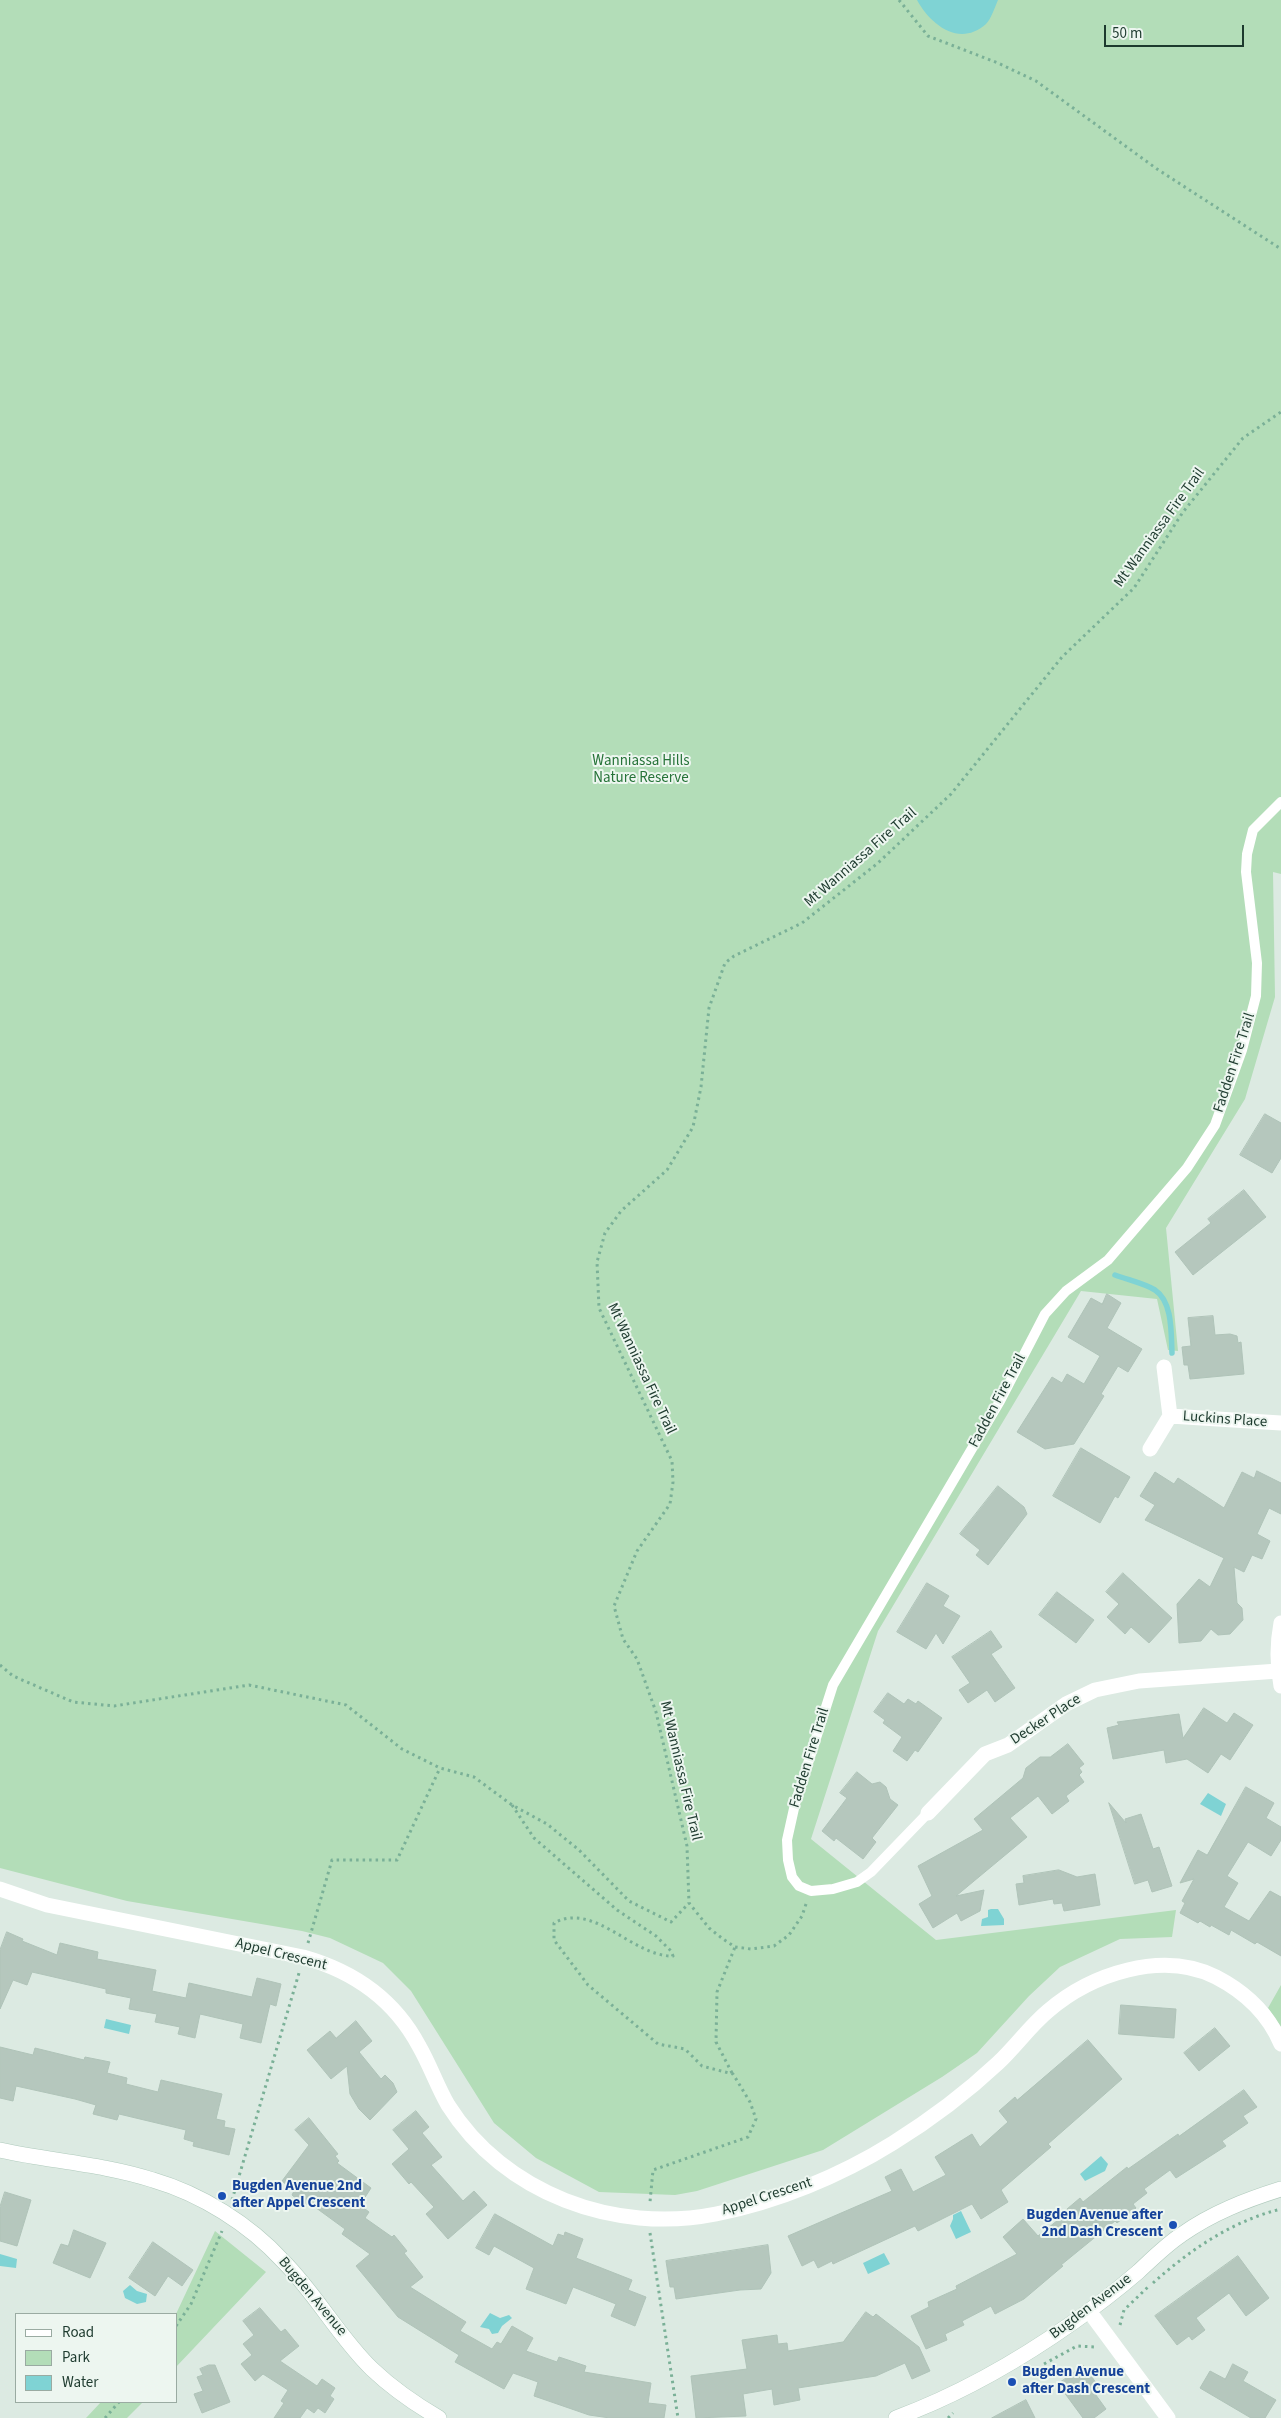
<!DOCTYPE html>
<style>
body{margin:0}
#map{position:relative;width:1281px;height:2418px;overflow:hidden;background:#dceae2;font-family:"Source Sans 3",sans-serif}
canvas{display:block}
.legend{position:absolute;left:15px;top:2313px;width:162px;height:90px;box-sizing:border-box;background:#edf6f0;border:1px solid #9aaba2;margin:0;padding:6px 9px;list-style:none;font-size:15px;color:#1d3a2e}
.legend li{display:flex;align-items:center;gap:10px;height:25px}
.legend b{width:25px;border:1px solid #9aaba2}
.scale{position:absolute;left:1104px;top:25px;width:140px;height:22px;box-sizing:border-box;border:2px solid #1d3a2e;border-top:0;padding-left:6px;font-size:15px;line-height:18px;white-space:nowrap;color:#1d3a2e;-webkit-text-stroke:4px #edf6f0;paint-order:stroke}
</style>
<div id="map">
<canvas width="1281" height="2418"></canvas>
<ul class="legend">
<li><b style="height:6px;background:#fff"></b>Road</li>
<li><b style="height:14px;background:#b3ddb8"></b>Park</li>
<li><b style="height:14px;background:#7fd3d4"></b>Water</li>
</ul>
<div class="scale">50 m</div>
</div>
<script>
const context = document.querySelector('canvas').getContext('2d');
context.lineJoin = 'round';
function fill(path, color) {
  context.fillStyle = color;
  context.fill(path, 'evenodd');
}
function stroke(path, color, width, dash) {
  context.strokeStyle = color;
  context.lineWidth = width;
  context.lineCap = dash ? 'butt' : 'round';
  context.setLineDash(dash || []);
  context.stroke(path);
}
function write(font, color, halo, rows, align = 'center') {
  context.font = font + ' "Source Sans 3",sans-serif';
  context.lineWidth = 4;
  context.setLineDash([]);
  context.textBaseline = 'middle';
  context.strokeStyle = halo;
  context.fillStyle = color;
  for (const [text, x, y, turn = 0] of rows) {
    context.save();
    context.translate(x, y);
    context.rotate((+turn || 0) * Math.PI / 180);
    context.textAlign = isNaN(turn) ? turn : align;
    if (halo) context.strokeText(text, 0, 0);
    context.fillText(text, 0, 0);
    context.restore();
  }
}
const green = new Path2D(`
 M0,0H1281V874L1273,872L1275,997L1245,1099L1166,1228L1178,1351L1168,1350L1157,1299L1081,1291L878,1631L811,1839L936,1940L1176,1910L1172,1937L1120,1939L1060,1967L1029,1996L977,2053L942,2077L823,2150L697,2191L675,2195L599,2192L536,2158L494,2123L411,1991L383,1963L330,1938L302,1931L127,1901L0,1868Z
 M1281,1985V2027L1268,2008Z
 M215,2231L266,2272L176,2367V2314Z
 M101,2402H143L127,2418H86Z`);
const water = new Path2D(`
 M917,0H998C995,7 991,19 986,24C959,48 930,24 917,0Z
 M1208,1793L1226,1804L1221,1816L1200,1804Z
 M991,1909H998L1004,1919V1925L981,1926L982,1919L988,1917V1910Z
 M106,2019L131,2025L129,2034L104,2028Z
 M1101,2156L1108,2164L1105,2171L1085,2181L1080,2174Z
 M961,2211L971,2232L956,2239L950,2226L953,2219V2215Z
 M884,2253L890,2264L868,2274L863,2263Z
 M0,2254L17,2259L16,2268L0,2266Z
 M130,2285L137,2291L147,2294L146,2302L137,2304L125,2298L123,2291Z
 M490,2313L500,2318L509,2315L512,2318L502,2326L498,2333L492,2334L489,2329L480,2327Z`);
const stream = new Path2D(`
 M1115,1275C1128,1280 1143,1283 1155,1290C1173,1302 1171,1334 1172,1353`);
const building = new Path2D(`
 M1265,1114L1281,1123V1158L1272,1173L1240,1155Z
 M1244,1190L1266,1217L1193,1275L1175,1252L1211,1223L1208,1219Z
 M1107,1294L1121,1303L1107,1328L1142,1349L1128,1372L1118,1366L1101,1394L1104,1396L1074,1444L1045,1449L1017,1432L1052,1377L1062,1383L1067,1374L1084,1384L1100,1356L1068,1337L1091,1298L1102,1304Z
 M1213,1316L1215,1335L1230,1334L1237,1336L1238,1343L1241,1342L1244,1374L1190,1379L1188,1365H1184L1182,1347L1191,1346L1188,1318Z
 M1081,1448L1130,1477L1118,1498L1115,1496L1100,1523L1053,1496Z
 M1257,1471L1281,1483V1514L1269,1508L1257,1534L1270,1541L1262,1559L1252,1555L1244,1572L1234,1567L1237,1603L1242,1608L1243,1620L1230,1634L1218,1635L1211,1629L1201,1641L1179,1643L1177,1604L1199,1579L1210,1587L1224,1558L1145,1520L1155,1505L1140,1496L1155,1472L1174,1484L1178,1478L1224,1508L1242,1472L1254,1478Z
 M998,1486L1024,1507L1027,1514L988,1565L976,1555L980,1550L960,1534Z
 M1123,1573L1172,1618L1149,1643L1131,1627L1125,1634L1107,1617L1119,1604L1106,1592Z
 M927,1583L949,1596L943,1606L960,1616L943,1644L936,1633L926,1649L897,1632Z
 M1057,1592L1094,1620L1076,1643L1039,1615Z
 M991,1631L1002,1647L991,1654L1015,1688L995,1702L987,1690L968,1703L959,1690L970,1683L952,1657Z
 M888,1693L904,1704L908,1699L916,1704L918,1701L942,1718L918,1752L915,1750L907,1761L893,1751L902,1737L883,1723L885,1720L874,1712Z
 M1204,1708L1227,1723L1234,1713L1253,1725L1230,1760L1221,1754L1208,1773L1187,1759L1166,1763L1164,1750L1113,1759L1107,1728L1119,1725L1117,1722L1179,1714L1183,1738Z
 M1068,1744L1084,1764L1079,1768L1082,1772L1079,1775L1084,1782L1066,1796L1069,1801L1052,1814L1038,1796L1010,1818L1027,1837L956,1896L984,1890L980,1911L961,1921L957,1913L933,1928L919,1904L932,1896L918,1866L983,1830L974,1819L1023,1778L1026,1768L1040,1757H1050Z
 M857,1772L872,1784L880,1782L886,1787L890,1799L898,1805L872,1838L876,1842L863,1859L836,1838L834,1841L822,1831L847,1798L840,1793Z
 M1246,1787L1274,1803L1266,1818L1281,1827V1840L1271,1856L1248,1842L1227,1876L1238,1883L1224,1907L1249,1921L1270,1891L1281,1897V1956L1257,1942L1255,1944L1231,1930L1229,1935L1211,1925L1210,1927L1200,1921L1198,1923L1180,1913L1185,1903L1182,1901L1194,1879L1180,1883L1198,1850L1207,1855Z
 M1109,1803L1126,1823L1125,1819L1141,1814L1153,1849L1159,1847L1172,1886L1152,1892L1148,1880L1135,1884Z
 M1059,1870L1077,1877L1095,1874L1100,1905L1064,1911L1062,1903L1054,1904L1053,1899L1019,1905L1016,1884L1024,1883L1023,1876Z
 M7,1932L23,1939L22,1941L57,1955L60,1943L98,1952L97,1959L156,1970L152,1991L186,1998L189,1983L252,1997L257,1978L281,1984L276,2006L270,2004L261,2043L240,2038L243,2024L200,2014L195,2038L178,2034L180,2027L155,2022L157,2014L129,2009L131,1998L106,1993V1989L32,1972L27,1985L13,1980L0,2009V1950Z
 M1121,2005L1176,2009L1174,2038L1119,2034Z
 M356,2021L372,2041L359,2052L381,2079L385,2075L393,2083L397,2092L370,2120L359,2109L350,2094L347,2066L331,2079L307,2050L330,2031L336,2038Z
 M1215,2028L1230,2046L1199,2071L1184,2053Z
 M1088,2040L1122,2079L1048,2144L1051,2147L1001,2190L1008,2202L981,2219L972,2204L918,2231L915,2226L833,2264L832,2261L818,2268L814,2260L802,2266L788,2236L892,2191L885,2177L901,2169L913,2192L946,2175L935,2157L972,2134L980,2147L1008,2122L999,2111L1015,2097L1017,2100Z
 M0,2047L33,2055L35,2048L84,2060L85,2057L110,2062L107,2073L127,2078L126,2084L158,2092L161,2080L222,2094L216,2119L225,2121L224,2127L235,2129L229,2155L193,2146L194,2142L184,2139L186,2130L119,2114L117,2120L93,2114L96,2105L75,2099L16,2086L13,2101L0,2098Z
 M1244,2090L1257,2107L1243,2116L1248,2123L1222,2141L1226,2146L1176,2178L1170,2170L1144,2189L1147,2193L1133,2204L1136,2208L1117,2223L1115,2221L1061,2265L1063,2266L1024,2299L995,2314L991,2306L962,2321L964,2325L945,2334L947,2340L926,2349L911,2316L929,2307L928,2302L957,2289L956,2286L1017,2254L1003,2237L1023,2219L1038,2236L1068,2212L1067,2209L1080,2198L1083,2202L1127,2167L1128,2169L1178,2134L1179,2136Z
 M416,2111L429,2127L422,2133L442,2157L431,2165L463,2201L474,2191L487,2205L448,2239L426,2214L434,2207L411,2182L409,2184L392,2164L409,2149L393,2130Z
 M309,2118L338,2154L335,2156L339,2161L337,2163L371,2188L360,2205L369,2212L365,2218L392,2237L394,2235L407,2251L404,2253L423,2277L410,2287L466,2322L460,2331L492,2349L497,2342L501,2344L512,2326L533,2338L526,2351L557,2362L559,2357L586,2366L584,2372L651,2383L648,2403L666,2405L664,2418H610L589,2415L534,2396L538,2382L513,2373L504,2389L455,2362L459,2355L398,2317L356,2266L370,2254L342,2234L345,2229L308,2202L305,2206L292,2195L294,2191L282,2181L309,2145L295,2130Z
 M5,2192L31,2200L17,2246L0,2241V2207Z
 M495,2214L553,2246L558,2234L564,2236L565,2232L583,2239L576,2258L632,2280L628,2290L646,2297L635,2326L611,2316L616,2304L573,2287L566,2304L526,2289L534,2268L494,2246L489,2255L476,2248Z
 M74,2230L106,2243L90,2278L53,2263L61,2244L68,2246Z
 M153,2242L193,2270L182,2286L168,2276L155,2296L129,2278Z
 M768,2245L771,2273L761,2289L740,2290L676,2299L674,2287H670L666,2261Z
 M1238,2256L1269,2298L1246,2316L1229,2293L1196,2318L1205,2330L1192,2340L1189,2336L1177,2345L1155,2316Z
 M260,2308L281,2332L285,2329L299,2346L280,2361L317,2386L322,2379L335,2388L330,2396L334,2399L325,2413L318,2408L314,2413L307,2408L300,2418H274L284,2403L281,2401L288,2390L263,2374L255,2381L241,2364L252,2355L243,2344L254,2335L243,2321Z
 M866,2312L873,2317L876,2314L919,2347L930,2371L912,2379L905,2363L876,2376L798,2388L800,2400L774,2405L772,2389L743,2394L746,2416L696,2418L691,2376L747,2369L742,2340L777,2335L778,2344L787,2343L788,2351L843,2342Z
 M1233,2364L1248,2372L1243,2381L1276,2400L1265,2418H1251L1200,2388L1210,2371L1225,2379Z
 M209,2365H215L230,2402L202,2413L194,2394L203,2391L197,2377L203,2375L200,2369Z
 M1084,2366L1099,2387L1093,2391L1106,2409L1094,2418H1083L1058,2384Z
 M1026,2400L1035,2418H992Z`);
const path = new Path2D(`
 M899,0L928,36L998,63L1036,81L1157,169L1281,249
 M0,1665L13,1676L73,1702L114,1706L249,1685L346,1705L402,1749L440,1768L474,1777L512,1805L547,1824L579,1850L629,1901L671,1922L689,1903
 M512,1805L534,1838L617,1910L656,1936L671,1951L673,1956C633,1957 594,1901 554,1923V1940L588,1985L658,2044L685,2049L702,2066L733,2074L750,2102L756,2119L748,2137L653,2170L650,2202
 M806,1904L802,1916L789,1935L774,1946L751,1949L735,1947L723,1939L709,1928L689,1903L687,1846L656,1712L637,1659L623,1639L614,1606L637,1551L670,1504L673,1482L672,1461L599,1308L597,1262L605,1233L621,1211L667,1170L693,1127L701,1087L709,1008L725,963L734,956L802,923L878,863L951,794L1062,657L1134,588L1183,512L1243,438L1281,412
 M308,1943L332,1860H397L440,1768
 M732,2073L716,2042L717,1992L735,1947
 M232,2200L299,1973
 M650,2233L678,2418
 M1153,2283C1190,2250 1232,2221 1281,2209
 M1120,2325L1124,2310L1148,2287
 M176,2326L191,2304L222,2231
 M1044,2364L1077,2346L1096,2347
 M105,2418L119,2402
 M948,2418L953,2413`);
const lane = new Path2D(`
 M928,1813L871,1872L857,1882L833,1889L811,1891L799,1886L792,1877L788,1860L787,1840L795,1804L833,1685L1000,1401L1045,1314L1066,1291L1108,1260L1187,1168L1215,1125L1242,1050L1256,996L1257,963L1246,872L1247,854L1253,830L1281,802`);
const street = new Path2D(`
 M1164,1367L1170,1416
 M1150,1449L1170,1416L1281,1423
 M1281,1623C1277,1644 1277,1665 1281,1686
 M928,1813L985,1754L1008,1745L1066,1704L1095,1690L1139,1681L1278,1671
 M0,1889L47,1905L303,1957C353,1971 394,1999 419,2046C430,2065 437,2086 448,2105C504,2194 615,2234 716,2214C777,2202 840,2176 893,2143C930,2120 966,2093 998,2063C1016,2046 1030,2026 1048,2011C1091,1974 1162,1950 1216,1977C1245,1992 1268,2013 1281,2044
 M1089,2311L1168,2418`);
const secondary = new Path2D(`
 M0,2150C50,2161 103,2164 153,2180C201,2194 249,2224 283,2261C316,2294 339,2337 372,2369C392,2388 415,2404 439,2418
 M896,2418C958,2395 1018,2361 1072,2323C1095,2307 1117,2290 1138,2272C1152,2259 1166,2245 1181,2235C1212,2213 1246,2200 1281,2189`);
const markers = [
 [222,2196,5,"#1a4fb4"],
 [1173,2225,5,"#1a4fb4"],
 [1012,2382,5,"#1a4fb4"]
];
const streetNames = [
 ["Mt Wanniassa Fire Trail",1160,528,-54],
 ["Mt Wanniassa Fire Trail",861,858,-41],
 ["Fadden Fire Trail",1235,1063,-72],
 ["Mt Wanniassa Fire Trail",641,1369,65],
 ["Fadden Fire Trail",998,1401,-62],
 ["Luckins Place",1225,1420,4],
 ["Decker Place",1046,1720,-33],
 ["Fadden Fire Trail",810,1758,-73],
 ["Mt Wanniassa Fire Trail",680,1771,77],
 ["Appel Crescent",281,1955,14],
 ["Appel Crescent",767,2197,-18],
 ["Bugden Avenue",312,2297,50],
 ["Bugden Avenue",1091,2307,-37]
];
const parkNames = [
 ["Wanniassa Hills",641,762],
 ["Nature Reserve",641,779]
];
const transitNames = [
 ["Bugden Avenue 2nd",232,2187],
 ["after Appel Crescent",232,2204],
 ["Bugden Avenue after",1163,2216,"right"],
 ["2nd Dash Crescent",1163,2233,"right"],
 ["Bugden Avenue",1022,2373],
 ["after Dash Crescent",1022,2390]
];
fill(green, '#b3ddb8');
fill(water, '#7fd3d4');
stroke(stream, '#7fd3d4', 5.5);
fill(building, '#b5c7bd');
stroke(building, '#afc3b8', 1);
stroke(secondary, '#afcabc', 16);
stroke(path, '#7ab097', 3, [2.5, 4]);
stroke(lane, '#fff', 10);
stroke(street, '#fff', 15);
stroke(secondary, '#fff', 15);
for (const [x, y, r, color] of markers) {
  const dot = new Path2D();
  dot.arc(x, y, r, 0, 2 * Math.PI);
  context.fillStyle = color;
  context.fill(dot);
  stroke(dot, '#edf6f0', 2);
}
write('15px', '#1d3a2e', '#edf6f0', streetNames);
write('15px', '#267338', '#edf6f0', parkNames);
write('bold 15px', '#164399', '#edf6f0', transitNames, 'left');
</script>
